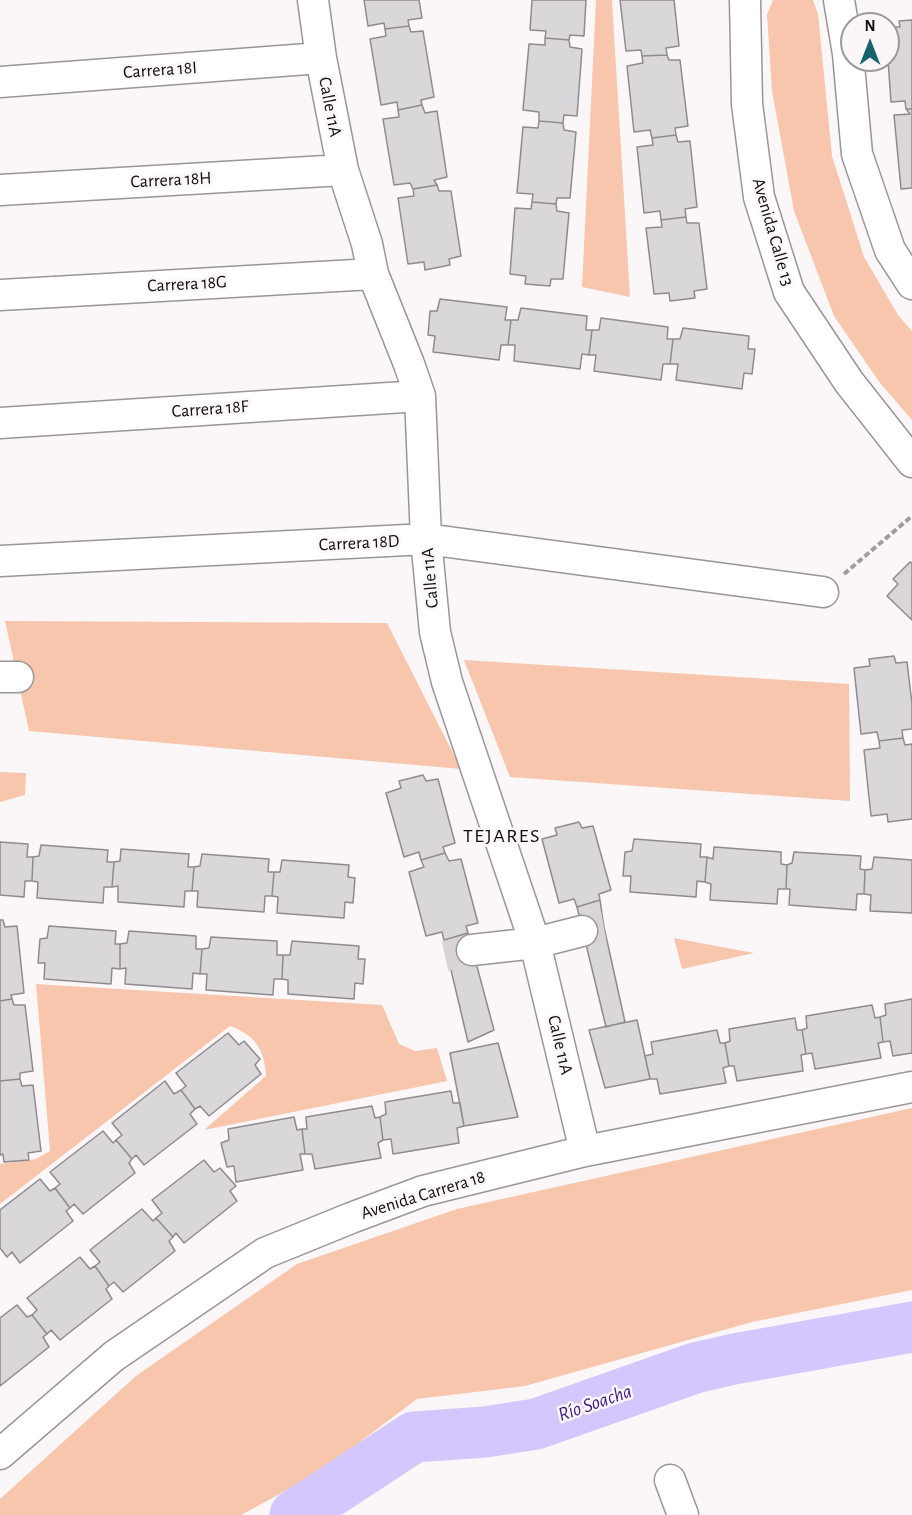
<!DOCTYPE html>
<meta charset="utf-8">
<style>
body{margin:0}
#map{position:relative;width:912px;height:1515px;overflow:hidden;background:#fbf6f8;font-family:"Alegreya Sans",sans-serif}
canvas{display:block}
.north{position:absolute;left:840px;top:12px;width:60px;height:60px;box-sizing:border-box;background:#fbf6f8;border:2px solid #9d999a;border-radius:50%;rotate:0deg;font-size:16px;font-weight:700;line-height:24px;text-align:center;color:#0f0e0e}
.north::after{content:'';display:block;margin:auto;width:21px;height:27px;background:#18646e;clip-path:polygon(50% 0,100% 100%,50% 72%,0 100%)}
</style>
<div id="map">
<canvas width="912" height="1515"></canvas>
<div class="north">N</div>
</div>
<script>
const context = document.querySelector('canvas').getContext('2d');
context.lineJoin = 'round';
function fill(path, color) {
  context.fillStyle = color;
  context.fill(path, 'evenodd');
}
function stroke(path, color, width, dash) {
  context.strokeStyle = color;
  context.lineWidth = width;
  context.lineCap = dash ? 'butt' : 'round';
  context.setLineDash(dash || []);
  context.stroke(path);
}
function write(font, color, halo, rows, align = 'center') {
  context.font = font + ' "Alegreya Sans",sans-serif';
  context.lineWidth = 5;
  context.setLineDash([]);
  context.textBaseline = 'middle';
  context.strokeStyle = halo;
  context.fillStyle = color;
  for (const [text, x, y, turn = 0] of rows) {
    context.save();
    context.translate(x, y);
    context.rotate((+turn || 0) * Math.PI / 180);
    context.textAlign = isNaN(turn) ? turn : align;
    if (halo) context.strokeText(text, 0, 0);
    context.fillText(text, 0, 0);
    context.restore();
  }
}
const green = new Path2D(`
 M596,0H612L630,297L582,287Z
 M773,0H813L818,14L832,156L864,257L898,315L912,331V420L880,383L834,316L794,211L772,91L767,15Z
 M5,621L387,623L461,769L29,731Z
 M464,660L849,684L850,801L510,777Z
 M0,772L26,773L25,795L0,802Z
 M674,938L754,953L682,969Z
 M36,984L382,1005L399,1044L415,1051L437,1048L447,1081L204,1130L266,1076C265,1050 255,1035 230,1026L0,1204V1164L36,1159L50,1151Z
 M912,1108V1290L752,1322L525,1386L417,1399L320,1472L241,1515H0V1499L136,1376L297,1264L457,1209Z`);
const river = new Path2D(`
 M295,1515L414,1437L485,1432L536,1424L695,1368L734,1359L912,1327`);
const building = new Path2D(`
 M364,0H419L422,18L408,20L409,26L385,29L384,23L368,26Z
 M532,0H586L584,36L570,35L569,40L545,38L546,31L530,30Z
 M620,0H674L679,46L666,48L667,55L642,56L641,50L626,51Z
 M912,20V109H906L905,101L891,102L888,60V27H900L899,21Z
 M409,26L411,32L423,31L434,97L421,100L422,105L398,110L397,102L381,105L370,39L386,36L385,29Z
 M545,38L569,40L570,47L582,49L577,116L564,115L563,123L539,121V112L523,110L529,44L545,45Z
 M667,55L669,60H680L688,126L675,128L676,135L652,138L650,130L634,132L627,66L643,63L642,56Z
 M422,105L425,113L437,111L447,177L434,180L437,185L413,189L410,183L394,185L383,119L399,117L398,110Z
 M906,109H912V188L901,189L894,115L910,114Z
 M539,121L563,123L564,130L576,132L570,198H557L556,204L532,202L533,194L517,193L523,127L538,128Z
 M676,135L678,142L690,141L697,207L685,209L686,217L661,220L660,211L644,213L637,147L653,145L652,138Z
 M437,185L439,191H451L461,256L449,259L450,265L425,270L424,262L408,264L398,198L414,196L413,189Z
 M532,202L556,204L557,211L569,213L563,279H551L550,286L525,284L526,276L510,274L515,208L531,209Z
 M686,217L687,223H699L707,289L694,291L695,298L670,301L669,293L654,294L646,228L662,227L661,220Z
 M440,299L507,307L505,320H511L508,345H501L499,360L433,352L435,336L428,335L430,311H437Z
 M521,308L587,316L586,330H592L589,355L582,354L580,369L514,361L515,345H508L511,320H518Z
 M601,318L668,327L667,339H673L670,364H663L661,380L594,371L596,355H589L592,330H599Z
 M683,328L749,336L748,349H755L752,374L744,373L742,389L676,380L678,364H670L673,339H680Z
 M910,562L912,563V620L887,596L898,584L893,579Z
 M894,656L896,663L907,662L912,704V729L902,730L903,738L879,741L877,732L861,734L854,668L870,666L869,659Z
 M903,738L905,745L912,744V819L888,822L887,814L871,816L864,750L880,748L879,741Z
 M423,775L426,781L438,779L455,843L443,847L445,853L421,860L419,852L404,857L386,793L401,788L399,781Z
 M579,822L582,828L593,826L611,890L599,894L600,900L577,907L574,899L559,903L542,839L557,835L555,828Z
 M634,839L701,844L700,857H707L705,882L697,881L696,897L630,892L631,876H623L625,852L632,851Z
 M0,842L28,844L27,857H33L32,881H25L24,897L0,895Z
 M41,845L108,850L107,862H114L112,887H104L103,903L37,898L38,882L32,881L33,857L39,856Z
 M714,847L781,852V864L787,865L786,889H778L777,904L710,900L711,884L705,882L707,857L713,859Z
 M121,849L189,854L188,867H194L192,891H185L184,907L118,902V886L112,887L114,862L120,861Z
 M794,852L861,856L860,869L865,870L864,894H857L856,910L789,905L790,889H786L787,865L792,863Z
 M445,853L449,861L461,859L478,923L466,926L468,933L444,940L442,932L426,936L409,872L424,867L421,860Z
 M202,854L269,859L268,872H274L272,896H265L264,912L197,907L198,891H192L194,867L200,866Z
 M874,857L912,860V913L870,911L871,895L864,894L865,870L872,869Z
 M282,860L349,865L348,877L355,878L353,903L345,902L344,918L277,913L278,897L272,896L274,872H280Z
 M600,900L604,927L625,1022L606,1027L577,907Z
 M0,920H3L5,927L17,926L24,993L11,995L12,999L0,1001Z
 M49,926L116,931L115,944H120V969L112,968L111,984L44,979L45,963H38L40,939L47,938Z
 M129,931L196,936V949H202L200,974L193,973L192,989L125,984L126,968L120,969V944L127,943Z
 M468,933L494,1030L468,1042L444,940Z
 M211,937L277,941V955H283L282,979H274L273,995L206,990L207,974H200L202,949L209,948Z
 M292,941L359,946L358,959H365L363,984L355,983L354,999L288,994V980L282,979L283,955H290Z
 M12,999L14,1005H25L33,1071L20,1073V1079L0,1081V1001Z
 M912,999V1053L893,1056L890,1041L883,1042L880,1017L886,1015L885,1004Z
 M872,1005L875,1018L880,1017L883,1042L878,1043L881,1058L815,1069L812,1053L806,1054L802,1030L807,1028L806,1016Z
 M795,1018L797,1030H802L806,1054L801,1055L803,1071L737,1081L734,1066H729L725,1043L730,1041L729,1029Z
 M637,1020L650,1079L605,1088L589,1030Z
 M717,1030L720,1043H725L729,1066L723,1068L726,1083L660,1094L657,1079H650L645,1056L653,1054L651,1042Z
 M228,1033L239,1045L244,1041L260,1059L255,1065L261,1074L209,1116L200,1106L195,1109L181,1090L186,1086L176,1073Z
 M498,1043L518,1117L464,1126L450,1053Z
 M20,1079L22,1086L33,1085L41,1151L28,1153L29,1160L4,1162L3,1154L0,1155V1081Z
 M165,1081L174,1094L181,1090L195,1109L190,1114L197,1124L144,1165L136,1155L132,1159L116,1140L122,1135L112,1123Z
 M451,1091L453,1103H460L464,1126L457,1128L459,1143L393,1154L391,1139L383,1140L380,1117L386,1114L385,1102Z
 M372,1106L375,1118L380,1117L383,1140L378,1143L381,1158L315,1169L312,1154H305L302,1129H307L306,1117Z
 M294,1117L297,1130L302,1129L305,1154H300L303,1170L236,1182L234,1166L227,1167L221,1143L229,1140L228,1129Z
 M103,1131L113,1143L116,1140L132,1159L129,1163L135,1173L83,1214L74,1204L70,1208L55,1188L60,1184L50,1172Z
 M204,1160L214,1172L220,1168L236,1186L230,1191L237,1201L184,1243L176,1233L173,1237L156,1218L162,1213L152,1200Z
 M40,1179L50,1191L55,1188L70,1208L66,1211L73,1221L20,1263L12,1252L7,1257L0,1248V1210Z
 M142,1209L153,1221L156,1218L173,1237L169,1241L175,1251L123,1292L114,1282L109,1286L95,1266L100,1262L90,1250Z
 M80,1257L90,1269L95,1266L109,1286L106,1289L112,1299L60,1340L51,1330L47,1334L32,1315L37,1310L27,1298Z
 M17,1305L27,1317L32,1315L47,1334L43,1337L49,1347L0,1386V1318Z`);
const minorTunnel = new Path2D(`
 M582,931L604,927
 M445,956L472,950`);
const path = new Path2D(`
 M844,574L912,516`);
const minor = new Path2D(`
 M313,0L321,58L343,170L367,244L373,274L409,364L420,396L426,539L435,632L447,682L535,943L585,1151
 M745,0L747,104L759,197L789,292L849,382L912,462
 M839,0L848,54L857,154L890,250L912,284
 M0,82L321,58
 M0,190L343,170
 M0,295L373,274
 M0,423L420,396
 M0,561L426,539L823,592
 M0,677H18
 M472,950L535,943L582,931
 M0,1454L114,1356L265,1253L351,1218L423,1191L585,1151L912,1087
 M670,1480L683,1515`);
const streetNames = [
 ["Carrera 18I",160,70,-4],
 ["Calle 11A",330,107,79],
 ["Carrera 18H",171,180,-3],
 ["Avenida Calle 13",773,232,74],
 ["Carrera 18G",187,284,-3],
 ["Carrera 18F",210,409,-4],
 ["Carrera 18D",359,543,-3],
 ["Calle 11A",430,578,-95],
 ["Calle 11A",560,1045,77],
 ["Avenida Carrera 18",423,1195,-17]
];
const neighbourhoodNames = [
 ["TEJARES",502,836]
];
const waterNames = [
 ["Río Soacha",595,1403,-19]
];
fill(green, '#f7c6ac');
stroke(river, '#d3c7fe', 51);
fill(building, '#dad7db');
stroke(building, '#8e8b8e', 1.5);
stroke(minorTunnel, '#d8d3d5', 30, [30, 15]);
stroke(minor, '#9a9597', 33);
stroke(path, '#a19d9f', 4, [6, 3]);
stroke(minor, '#fff', 30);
write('18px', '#0f0e0e', '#fbf6f8', streetNames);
context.letterSpacing = '1.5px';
write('20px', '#0f0e0e', '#fbf6f8', neighbourhoodNames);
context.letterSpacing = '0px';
write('italic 20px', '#431b80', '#fbf6f8', waterNames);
</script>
